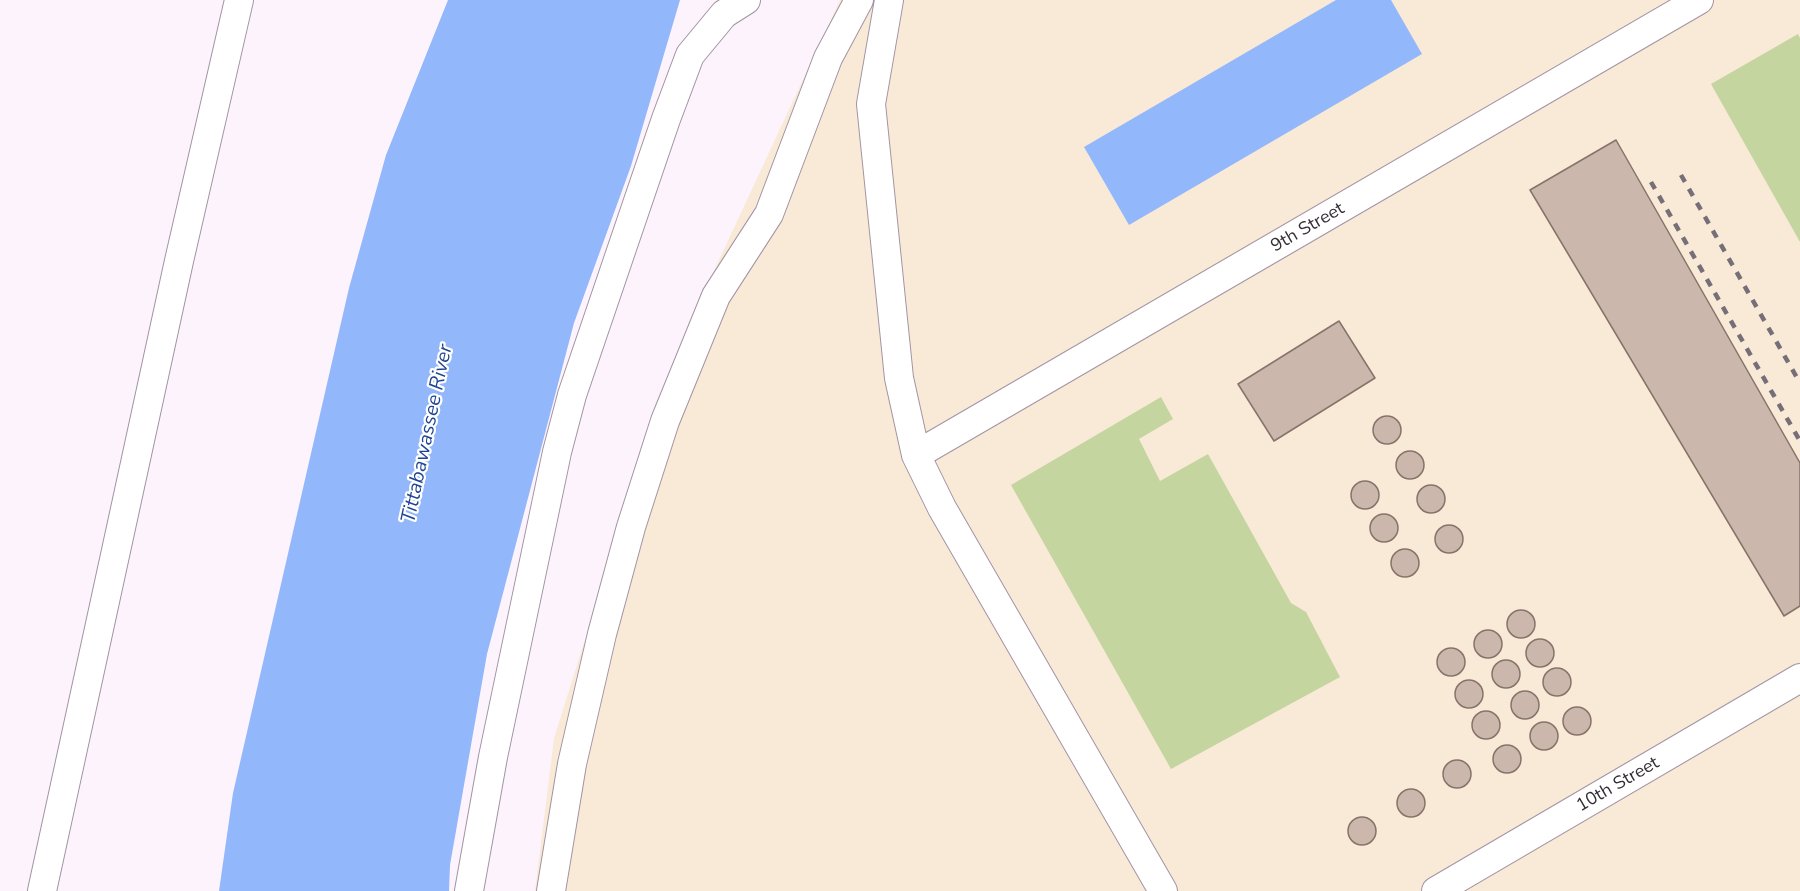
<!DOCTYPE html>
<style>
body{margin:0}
canvas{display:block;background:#fcf3fd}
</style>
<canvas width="1800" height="891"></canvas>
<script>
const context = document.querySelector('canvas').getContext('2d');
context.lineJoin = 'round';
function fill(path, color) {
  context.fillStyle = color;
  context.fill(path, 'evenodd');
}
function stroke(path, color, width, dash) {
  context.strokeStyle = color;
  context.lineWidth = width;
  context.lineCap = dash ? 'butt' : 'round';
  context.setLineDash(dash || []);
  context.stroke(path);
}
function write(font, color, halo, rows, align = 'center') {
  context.font = font + ' "Nunito Sans",sans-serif';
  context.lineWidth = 4.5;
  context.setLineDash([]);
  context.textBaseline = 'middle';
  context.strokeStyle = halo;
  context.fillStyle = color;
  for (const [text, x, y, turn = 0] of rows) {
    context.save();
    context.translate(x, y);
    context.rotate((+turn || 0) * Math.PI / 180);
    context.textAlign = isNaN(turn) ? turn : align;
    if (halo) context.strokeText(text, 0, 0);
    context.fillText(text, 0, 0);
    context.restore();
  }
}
const industrial = new Path2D(`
 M840,0H1800V891H535L554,738L622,522L655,406L699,303Z`);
const green = new Path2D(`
 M1798,34L1800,38V242L1711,84Z
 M1161,397L1173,419L1139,439L1160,481L1208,454L1291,603L1306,612L1340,677L1171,769L1011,485Z`);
const water = new Path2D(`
 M448,0H680L631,166L574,323L487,654L450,865L449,891H219L233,793L349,288L386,155Z
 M1336,0H1391L1422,54L1129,225L1084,147Z`);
const building = new Path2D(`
 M1616,140L1800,463V606L1784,616L1530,190Z
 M1339,321L1375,378L1274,441L1238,384Z
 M1373 430a14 14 0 1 1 28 0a14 14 0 1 1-28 0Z
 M1396 465a14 14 0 1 1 28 0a14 14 0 1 1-28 0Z
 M1351 495a14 14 0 1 1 28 0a14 14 0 1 1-28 0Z
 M1417 499a14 14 0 1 1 28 0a14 14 0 1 1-28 0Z
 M1370 528a14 14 0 1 1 28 0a14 14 0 1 1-28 0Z
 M1435 539a14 14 0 1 1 28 0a14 14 0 1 1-28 0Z
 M1391 563a14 14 0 1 1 28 0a14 14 0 1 1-28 0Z
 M1507 624a14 14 0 1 1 28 0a14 14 0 1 1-28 0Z
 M1474 644a14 14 0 1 1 28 0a14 14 0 1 1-28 0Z
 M1526 653a14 14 0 1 1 28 0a14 14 0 1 1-28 0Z
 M1437 662a14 14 0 1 1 28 0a14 14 0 1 1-28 0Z
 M1492 674a14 14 0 1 1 28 0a14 14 0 1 1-28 0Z
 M1543 682a14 14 0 1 1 28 0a14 14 0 1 1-28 0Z
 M1455 694a14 14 0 1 1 28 0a14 14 0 1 1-28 0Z
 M1511 705a14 14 0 1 1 28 0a14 14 0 1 1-28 0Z
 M1563 721a14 14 0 1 1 28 0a14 14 0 1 1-28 0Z
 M1472 725a14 14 0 1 1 28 0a14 14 0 1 1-28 0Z
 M1530 736a14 14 0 1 1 28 0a14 14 0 1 1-28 0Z
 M1493 759a14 14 0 1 1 28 0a14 14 0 1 1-28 0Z
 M1443 774a14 14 0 1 1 28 0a14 14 0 1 1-28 0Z
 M1397 803a14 14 0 1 1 28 0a14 14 0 1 1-28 0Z
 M1348 831a14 14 0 1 1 28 0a14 14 0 1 1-28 0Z`);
const minor = new Path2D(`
 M889,0L871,104L899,378L916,455L942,508L1163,891
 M916,455L1699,0
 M42,891L179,261L239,0
 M469,891L493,757L557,452L572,395L666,119L690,55L724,14L746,0
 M551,891L572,764L602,634L631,527L665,421L716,296L769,214L828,58L859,0
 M1436,891L1800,678`);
const rail = new Path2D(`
 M1681,175L1800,383
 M1651,182L1800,441`);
const streetNames = [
 ["9th Street",1308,228,-30],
 ["10th Street",1618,785,-30]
];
const waterNames = [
 ["Tittabawassee River",428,434,-78]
];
fill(industrial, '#f9ead7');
fill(green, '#c5d5a0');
fill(water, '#93b7fb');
fill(building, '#cbb7ac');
stroke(building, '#86736a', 1.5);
stroke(minor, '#a294a3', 30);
stroke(minor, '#fff', 28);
stroke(rail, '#766f77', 4.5, [8, 8]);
write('18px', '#342e35', '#fff', streetNames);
write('italic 20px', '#204593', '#fff', waterNames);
</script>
